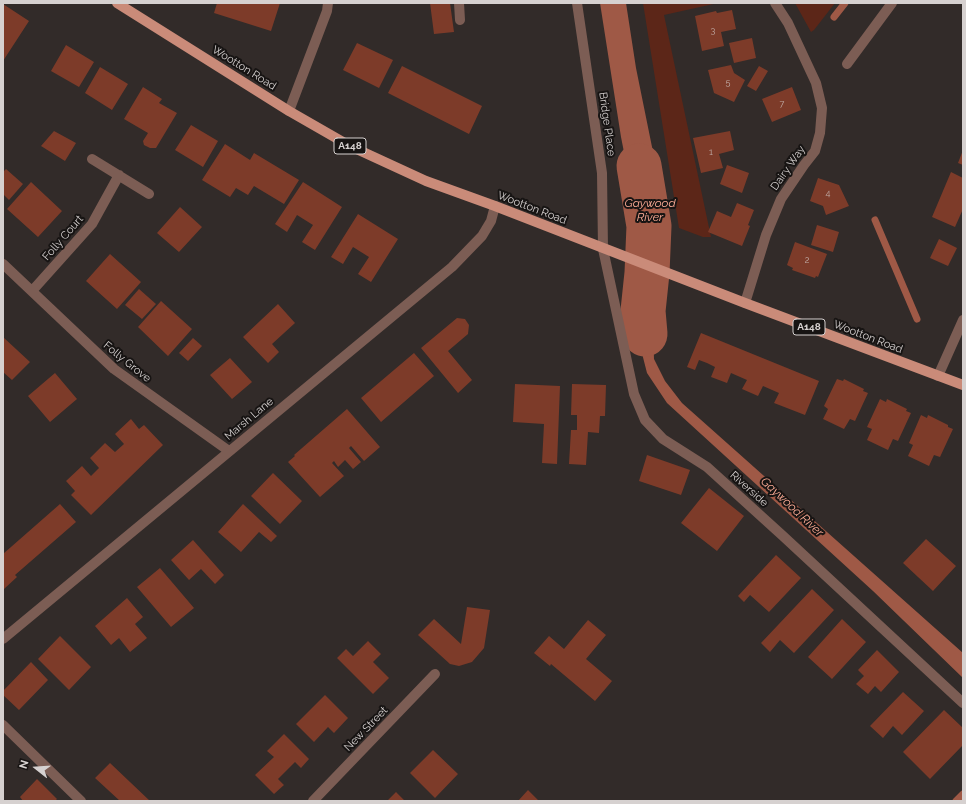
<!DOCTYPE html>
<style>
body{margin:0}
#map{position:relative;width:966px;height:804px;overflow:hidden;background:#322b29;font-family:Raleway,sans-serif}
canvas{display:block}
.frame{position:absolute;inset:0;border:4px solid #d6d1d0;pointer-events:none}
.north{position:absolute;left:16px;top:748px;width:40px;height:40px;-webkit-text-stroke:3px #171413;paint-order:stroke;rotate:287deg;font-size:11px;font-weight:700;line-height:16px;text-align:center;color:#d6d1d0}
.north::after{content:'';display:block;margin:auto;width:14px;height:18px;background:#d6d1d0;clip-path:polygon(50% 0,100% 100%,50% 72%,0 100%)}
</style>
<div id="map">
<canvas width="966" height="804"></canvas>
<div class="frame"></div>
<div class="north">N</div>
</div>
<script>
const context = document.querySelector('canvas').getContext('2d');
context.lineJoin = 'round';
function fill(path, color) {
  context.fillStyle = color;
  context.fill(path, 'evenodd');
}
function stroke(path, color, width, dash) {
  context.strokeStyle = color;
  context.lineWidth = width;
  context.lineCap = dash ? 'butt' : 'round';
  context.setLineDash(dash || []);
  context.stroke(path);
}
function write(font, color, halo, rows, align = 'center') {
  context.font = font + ' Raleway,sans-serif';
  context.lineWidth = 4;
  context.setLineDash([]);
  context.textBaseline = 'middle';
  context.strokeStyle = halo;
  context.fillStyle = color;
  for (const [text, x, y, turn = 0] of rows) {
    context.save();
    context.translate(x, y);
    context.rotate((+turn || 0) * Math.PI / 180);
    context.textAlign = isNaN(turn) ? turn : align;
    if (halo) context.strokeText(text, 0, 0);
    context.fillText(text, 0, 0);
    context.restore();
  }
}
const green = new Path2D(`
 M643,3H718L664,15L711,237H703L679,228Z
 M795,3H835L814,30L811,32Z`);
const water = new Path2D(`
 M600,3H626L636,68L665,211L666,224L664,232L634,220L636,213L621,137Z
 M636,269L659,276L653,330L654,359L665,381L682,403L963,653V678L873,591L667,403L647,373L634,322Z`);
const stream = new Path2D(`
 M834,17L845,3
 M875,220L917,319
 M956,801L963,794`);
const river = new Path2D(`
 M639,166L649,226L647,273L643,311L645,334`);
const building = new Path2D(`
 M217,3H280L271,31L214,13Z
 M430,3H450L454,32L434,34Z
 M3,4L29,21L3,61Z
 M732,10L736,29L721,32L724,46L702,51L695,16L716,11L717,13Z
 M752,38L756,58L734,63L729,43Z
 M357,43L393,60L379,88L343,70Z
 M66,45L94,62L79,87L51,71Z
 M731,65L734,73L745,80L734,102L714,93L708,70Z
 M402,66L482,106L469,134L388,93Z
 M759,66L768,71L756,91L747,86Z
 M100,67L128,84L112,110L85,93Z
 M143,87L162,99L159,103L177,113L156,148H150L144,145L143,141L148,133L124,119Z
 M792,87L801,110L772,122L762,99Z
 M191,125L218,141L203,167L175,150Z
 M54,131L76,143L65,161L41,146Z
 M730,131L734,150L719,154L723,168L701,173L693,138Z
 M225,144L250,160L254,153L299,180L284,204L254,186L248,195L236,188L230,197L202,180Z
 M963,150V165L958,163Z
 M727,165L749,173L742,193L720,184Z
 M6,169L23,184L9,200L3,194V172Z
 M951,172L963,178V209L955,227L932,217Z
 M818,178L839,185L849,206L826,215L823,206L810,201Z
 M31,182L62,211L38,237L7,209Z
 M303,182L342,207L315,250L302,242L313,225L297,215L287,232L275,224Z
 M737,203L754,210L748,225L750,226L742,246L708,232L717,211L731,217Z
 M180,207L202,227L179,252L157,233Z
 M358,214L398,239L371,282L358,274L369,257L353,247L343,264L331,257Z
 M817,225L839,232L833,252L811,245Z
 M939,239L957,248L948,266L930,258Z
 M795,242L827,254L818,277L816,276L815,278L792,270L793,268L787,265Z
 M110,254L141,282L117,309L86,281Z
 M139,289L156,304L142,319L125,305Z
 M161,301L192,329L168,356L138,327Z
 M278,304L295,323L272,344L279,352L268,363L243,337Z
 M457,318L465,319L469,325L468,334L448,351L472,380L458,393L421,348Z
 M701,333L819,381L805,415L774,403L779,393L763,386L758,396L742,389L747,380L731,373L727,383L711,377L715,367L707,363L699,360L695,370L687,367Z
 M3,337L30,362L12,380L3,372Z
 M193,338L202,346L188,361L179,353Z
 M414,353L434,376L381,422L361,398Z
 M230,358L252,382L232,399L210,375Z
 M55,373L77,399L50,422L28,396Z
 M837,379L843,381L844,379L864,389L863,391L868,393L855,421L850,419L844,429L823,419L828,409L824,406Z
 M515,384L560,386L557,464L542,463L544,424L513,422Z
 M572,384L606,385L605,416H600L599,433L588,432L586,465L569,464L571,430H577V415H571Z
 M880,399L886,402L887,399L907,409L906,411L911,413L898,441L893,439L888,450L867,440L872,429L867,427Z
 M347,409L380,447L364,461L351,446L349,448L361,462L353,469L345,460L338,467L334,461L332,463L344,476L320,497L288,462L295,456L294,455Z
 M921,415L927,418L928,415L948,425V427L953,429L940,457L934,455L929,466L908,456L913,445L909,443Z
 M131,419L139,429L144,425L163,445L91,515L71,495L75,491L66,481L82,466L91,476L99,468L90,458L105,443L115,452L124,444L115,434Z
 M647,455L690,470L681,495L639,481Z
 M273,473L302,501L280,524L251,496Z
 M709,488L744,516L717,551L681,523Z
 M60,504L76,522L15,575L17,577L4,589L3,587V554Z
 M243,504L277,536L271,542L259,532L241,552L218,532Z
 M926,539L956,566L933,591L903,563Z
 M193,540L224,575L215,584L201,569L189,580L171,560Z
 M776,555L801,578L769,612L750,595L744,602L738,596Z
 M160,568L194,608L171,627L137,587Z
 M812,589L834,610L794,653L780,640L770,652L761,643Z
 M127,598L143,617L135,624L147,638L130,652L119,638L111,645L95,626Z
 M467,607L490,610L484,648L472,662L459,666L450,664L418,635L434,619L461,644Z
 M842,619L866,642L832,679L808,657Z
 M588,620L606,635L586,659L612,681L595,701L551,664L550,666L534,653L549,636L564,649Z
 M60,636L91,667L69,690L38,659Z
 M368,641L381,654L373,662L389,678L373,694L337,658L346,649L353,656Z
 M877,650L899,672L881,692L875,686L868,694L856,684L864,676L858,670Z
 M31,662L48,680L19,710L3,695V691Z
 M903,692L924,711L902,735L893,726L883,738L870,726Z
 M325,695L348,718L334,733L328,727L314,742L296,724Z
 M944,710L963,728V745L930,779L903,752Z
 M284,734L309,759L301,768L295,762L278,779L284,785L274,794L255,775L274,757L267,751Z
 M433,750L458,774L435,798L410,773Z
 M110,763L150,801H120L95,778Z
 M37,779L57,799L55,801H23L20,797Z
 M528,790L539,801H518Z
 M396,792L405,801H387Z`);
const minor = new Path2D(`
 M459,3L460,20
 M577,3L602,173L603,249L634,394L645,420L663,439L707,467L783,536L963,703
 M847,64L892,3
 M289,111L327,11L328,3
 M92,159L149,194
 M3,264L114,369L229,451
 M32,291L92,224L119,175
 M745,303L766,235L781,199L804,165L815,151L820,133L822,108L816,83L788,23L775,3
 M938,376L963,320
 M3,639L452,267L482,236L491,221L495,206
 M3,725L81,801
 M313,801L435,674`);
const major = new Path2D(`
 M117,3L289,111L350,146L426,181L495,206L745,303L963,385`);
const numberNames = [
 ["3",713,30],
 ["5",728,82],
 ["7",782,104],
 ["1",711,152],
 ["4",828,193],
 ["2",807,260]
];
const shields = [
 [350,146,32],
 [809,327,32]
];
const shieldNames = [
 ["A148",350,146],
 ["A148",809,327]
];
const streetNames = [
 ["Wootton Road",244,68,32],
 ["Bridge Place",607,124,82],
 ["Dairy Way",788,168,-55],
 ["Wootton Road",532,208,21],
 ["Folly Court",63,238,-49],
 ["Wootton Road",868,337,21],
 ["Folly Grove",127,362,39],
 ["Marsh Lane",249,419,-40],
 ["Riverside",749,489,42],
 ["New Street",366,729,-46]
];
const waterNames = [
 ["Gaywood",650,203],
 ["River",650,217],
 ["Gaywood River",792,507,43]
];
fill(green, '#5c2618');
fill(water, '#9f5946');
stroke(stream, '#9f5946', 7);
stroke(river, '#9f5946', 45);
fill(building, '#7d3b29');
stroke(minor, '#7c5d54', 10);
stroke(major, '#ca8b79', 10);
write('9px', '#c0aca6', null, numberNames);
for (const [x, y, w] of shields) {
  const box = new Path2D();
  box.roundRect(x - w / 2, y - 8, w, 16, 3);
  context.fillStyle = '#171413';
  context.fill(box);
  stroke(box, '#d6d1d0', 1);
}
write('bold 10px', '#d6d1d0', null, shieldNames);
write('11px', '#d6d1d0', '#171413', streetNames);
write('italic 12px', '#fdac96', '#171413', waterNames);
</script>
